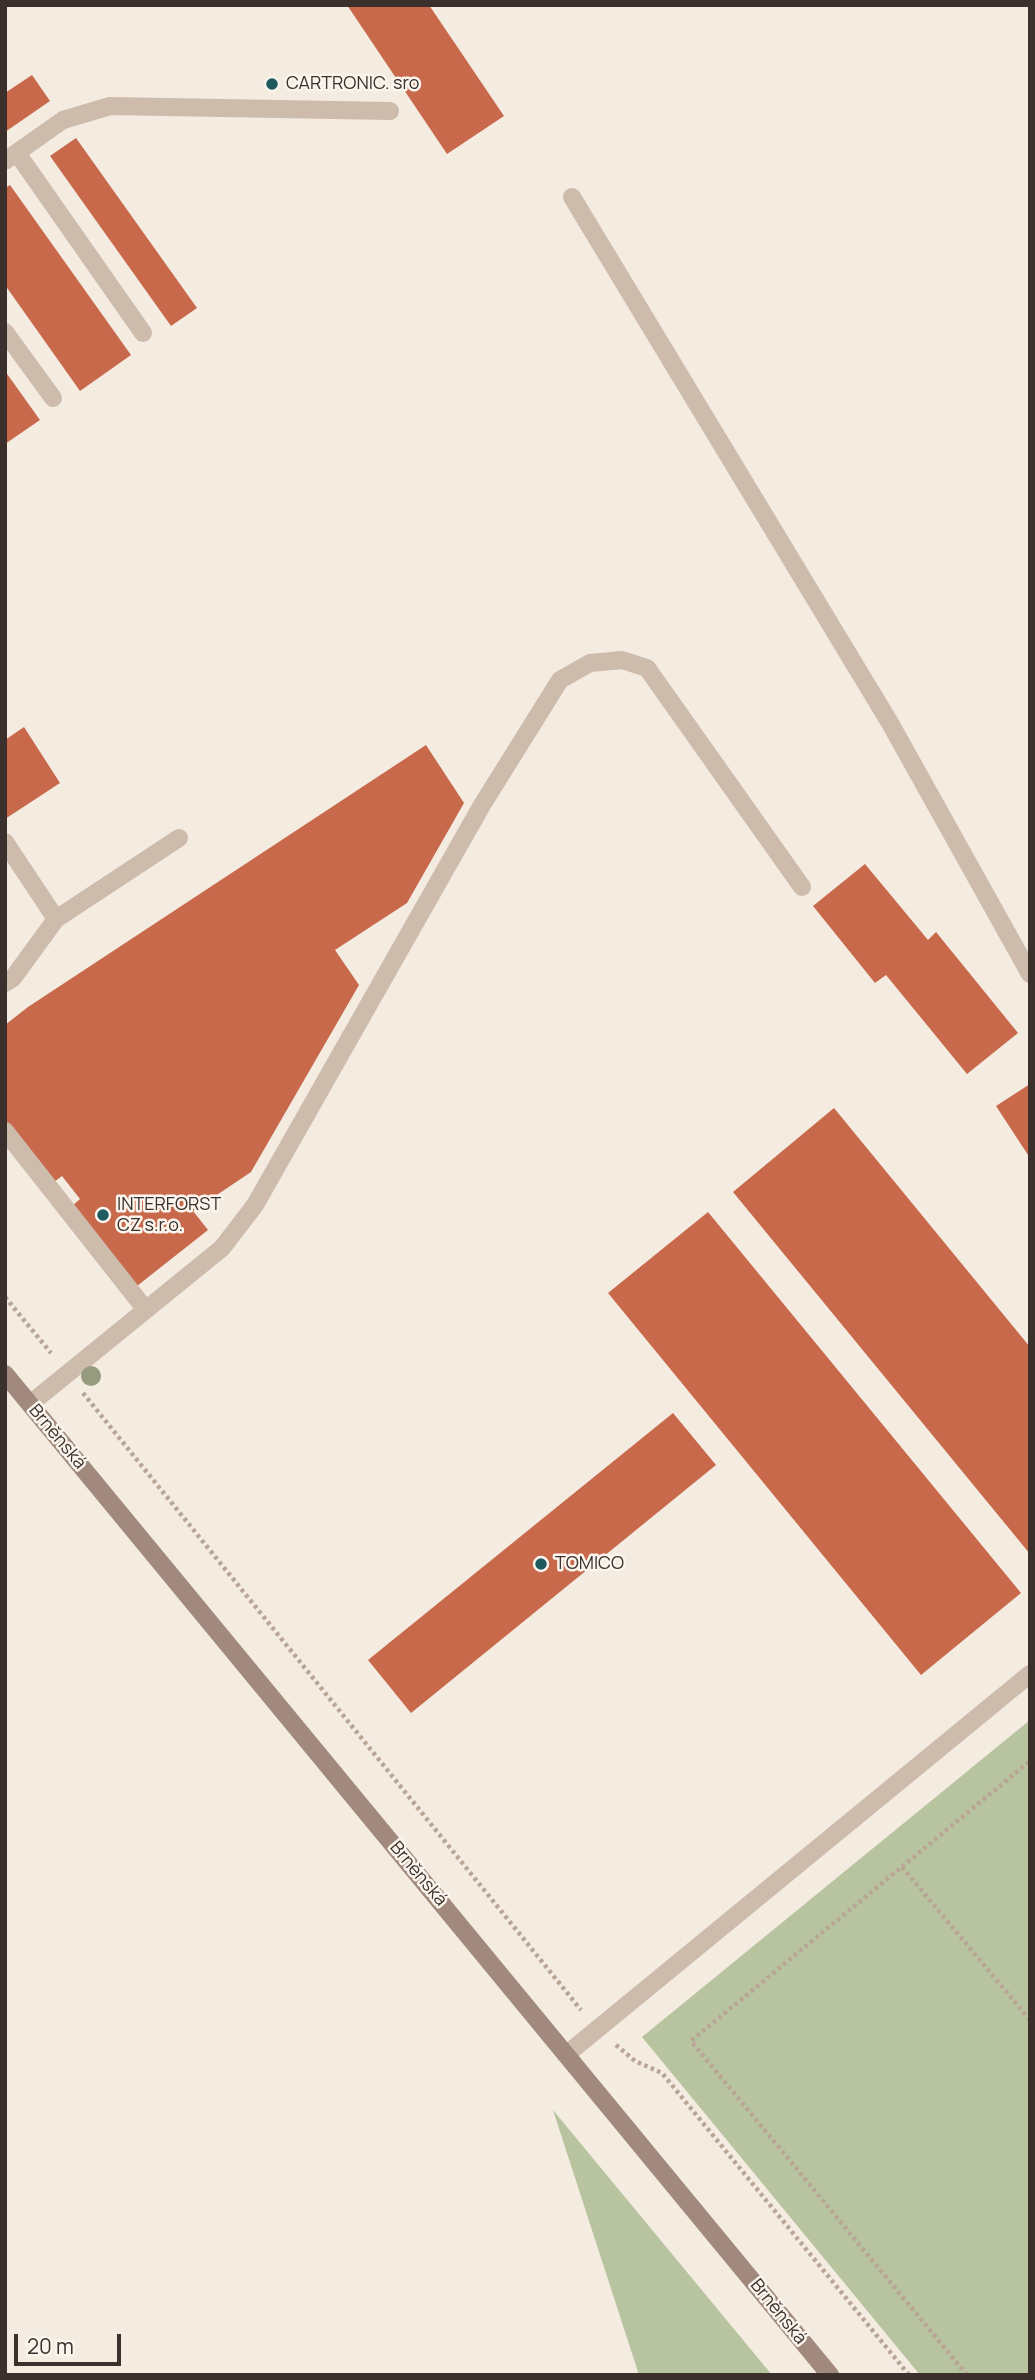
<!DOCTYPE html>
<meta charset="utf-8">
<style>
body{margin:0}
#map{position:relative;width:1035px;height:2380px;overflow:hidden;background:#f4ebe1;font-family:Manrope,sans-serif}
canvas{display:block}
.frame{position:absolute;inset:0;border:7px solid #3b302b;pointer-events:none}
.scale{position:absolute;left:14px;top:2334px;width:107px;height:32px;box-sizing:border-box;border:4px solid #3b302b;border-top:0;padding-left:9px;font-size:21px;line-height:24px;white-space:nowrap;color:#3b302b;-webkit-text-stroke:5px #fbf5ee;paint-order:stroke}
</style>
<div id="map">
<canvas width="1035" height="2380"></canvas>
<div class="frame"></div>
<div class="scale">20 m</div>
</div>
<script>
const context = document.querySelector('canvas').getContext('2d');
context.lineJoin = 'round';
function fill(path, color) {
  context.fillStyle = color;
  context.fill(path, 'evenodd');
}
function stroke(path, color, width, dash) {
  context.strokeStyle = color;
  context.lineWidth = width;
  context.lineCap = dash ? 'butt' : 'round';
  context.setLineDash(dash || []);
  context.stroke(path);
}
function write(font, color, halo, rows, align = 'center') {
  context.font = font + ' Manrope,sans-serif';
  context.lineWidth = 5;
  context.setLineDash([]);
  context.textBaseline = 'middle';
  context.strokeStyle = halo;
  context.fillStyle = color;
  for (const [text, x, y, turn = 0] of rows) {
    context.save();
    context.translate(x, y);
    context.rotate((+turn || 0) * Math.PI / 180);
    context.textAlign = isNaN(turn) ? turn : align;
    if (halo) context.strokeText(text, 0, 0);
    context.fillText(text, 0, 0);
    context.restore();
  }
}
const green = new Path2D(`
 M1030,1720V2375H920L642,2037Z
 M553,2110L772,2375H639Z`);
const building = new Path2D(`
 M347,5H429L504,116L447,154Z
 M32,75L50,101L5,132V93Z
 M76,138L197,308L171,326L50,156Z
 M10,185L131,355L80,391L5,285V188Z
 M5,371L40,420L5,444Z
 M24,727L60,783L5,819V740Z
 M426,745L464,803L407,903L335,950L359,985L251,1172L193,1211L208,1230L137,1286L72,1206L80,1199L62,1176L54,1182L5,1122V1025L28,1007Z
 M865,864L928,940L936,932L1018,1033L967,1074L886,975L875,983L813,906Z
 M1030,1084V1158L996,1106Z
 M834,1108L1030,1347V1554L733,1192Z
 M708,1212L1021,1593L921,1675L608,1293Z
 M673,1413L716,1465L411,1713L368,1660Z`);
const path = new Path2D(`
 M5,1297L51,1353
 M83,1393L581,2010
 M902,1867L1030,2020
 M616,2045L635,2061L662,2073L909,2375
 M967,2375L691,2041L1030,1761`);
const service = new Path2D(`
 M17,153L143,333
 M5,161L63,120L110,106L390,111
 M572,197L890,723L1030,974
 M5,332L53,398
 M5,842L56,919L13,978L5,983
 M56,919L179,838
 M5,1131L146,1310
 M30,1404L222,1248L255,1205L482,805L560,680L590,663L622,660L647,668L802,887
 M567,2054L1030,1674`);
const secondary = new Path2D(`
 M5,1374L830,2375`);
const trees = [
 [91,1376]
];
const markers = [
 [272,84,7,"#1f5a5e"],
 [103,1215,7,"#1f5a5e"],
 [541,1564,7,"#1f5a5e"]
];
const poiNames = [
 ["CARTRONIC. sro",286,84],
 ["INTERFORST",117,1205],
 ["CZ s.r.o.",117,1226],
 ["TOMICO",555,1564]
];
const streetNames = [
 ["Brněnská",57,1437,50],
 ["Brněnská",418,1874,50],
 ["Brněnská",778,2312,51]
];
fill(green, '#b8c4a0');
fill(building, '#c8694b');
stroke(path, '#b9a596', 4.5, [3.5, 3.5]);
stroke(service, '#cdbbac', 18);
stroke(secondary, '#a18a7d', 18);
context.fillStyle = '#969b7f';
for (const [x, y] of trees) {
  context.beginPath();
  context.arc(x, y, 10, 0, 2 * Math.PI);
  context.fill();
}
for (const [x, y, r, color] of markers) {
  const dot = new Path2D();
  dot.arc(x, y, r, 0, 2 * Math.PI);
  context.fillStyle = color;
  context.fill(dot);
  stroke(dot, '#fbf5ee', 2.5);
}
write('18px', '#3b302b', '#fbf5ee', poiNames, 'left');
write('18px', '#3b302b', '#fbf5ee', streetNames);
</script>
